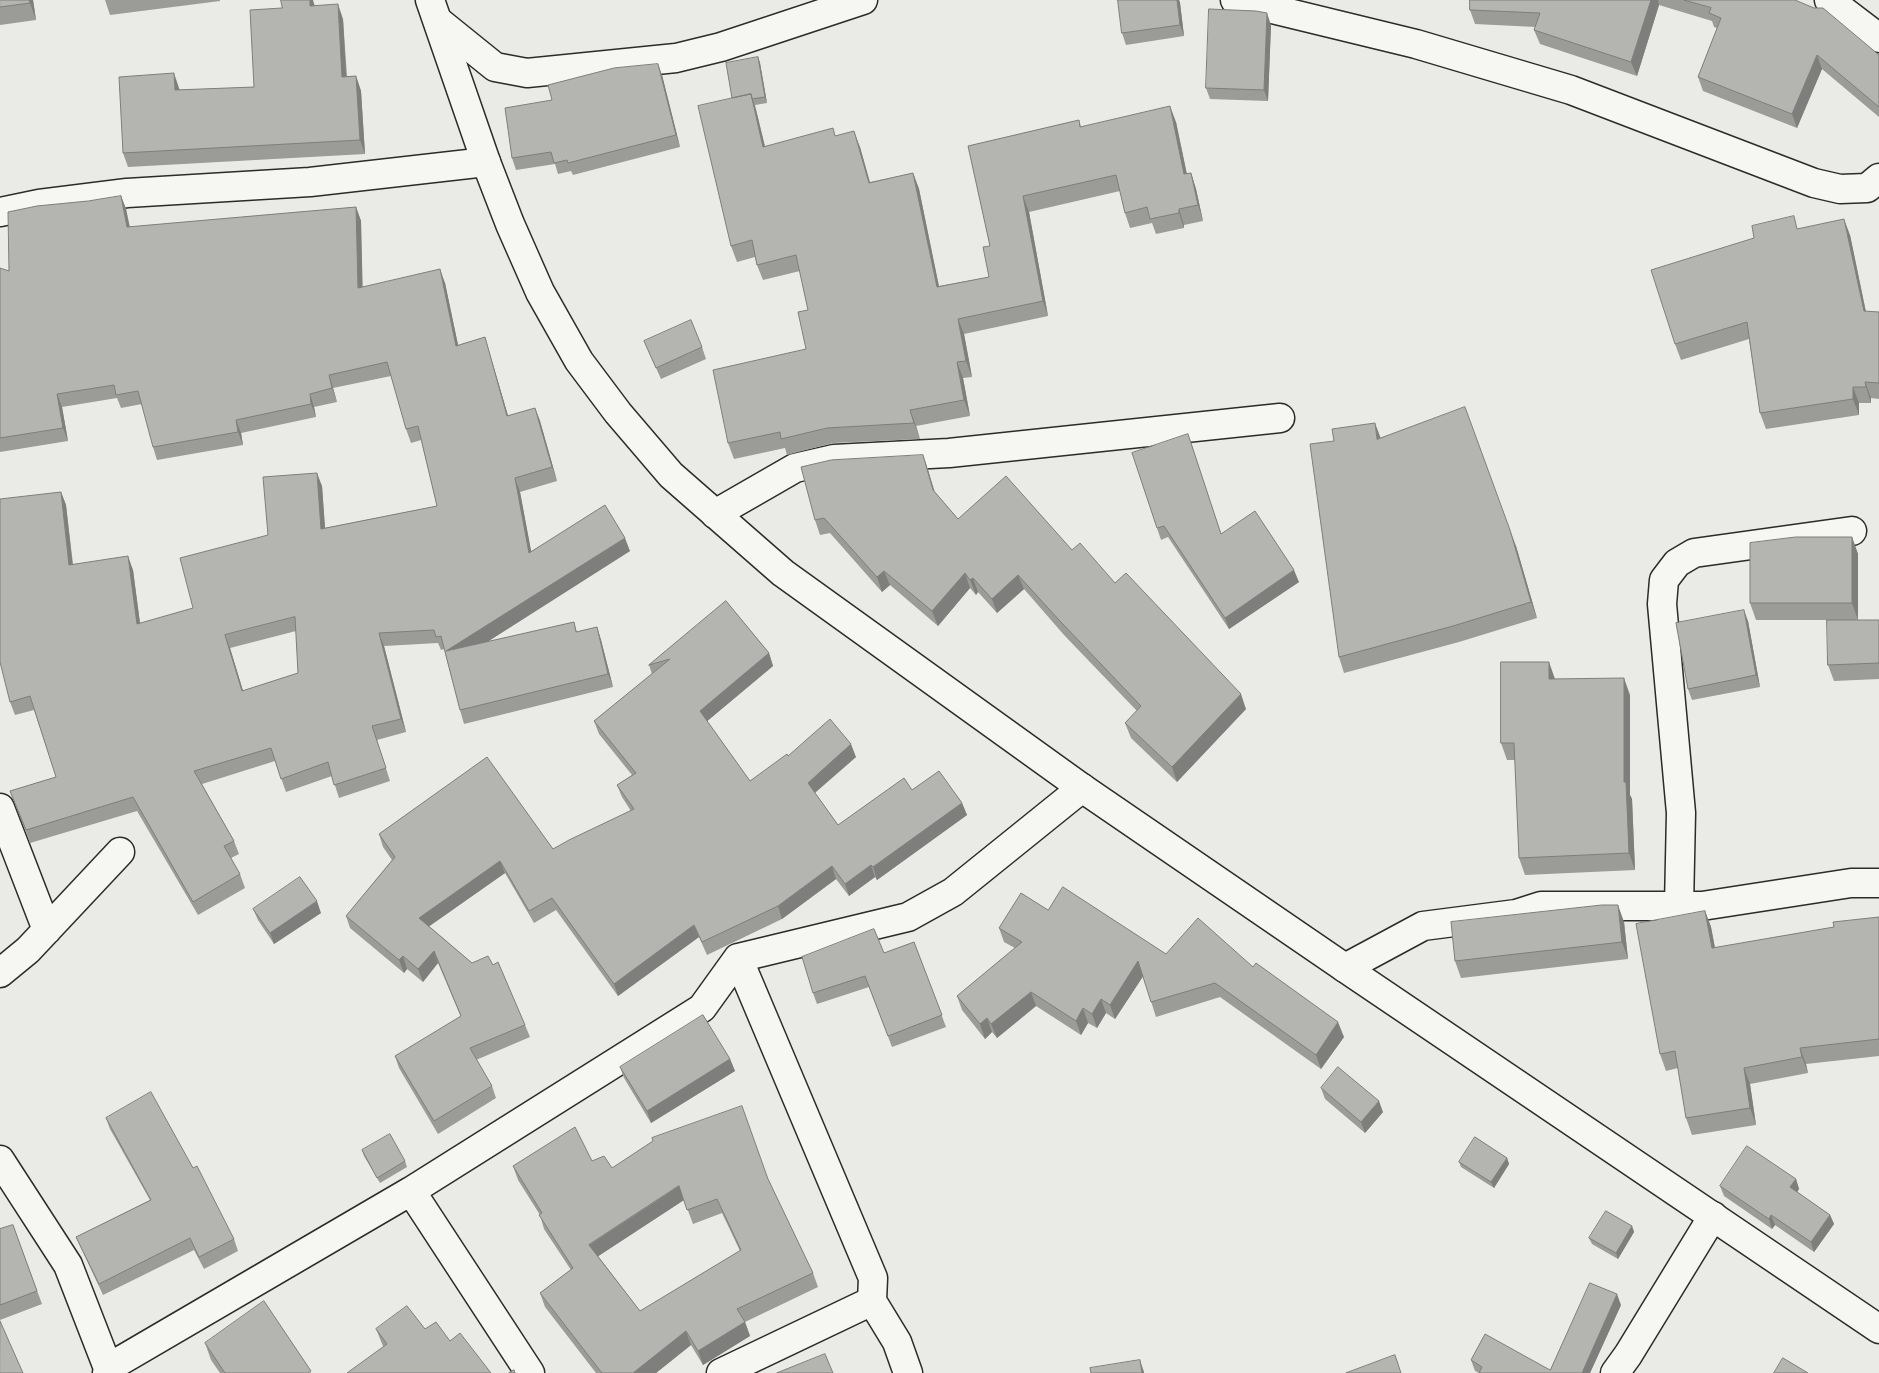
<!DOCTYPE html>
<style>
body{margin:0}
canvas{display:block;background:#eaeae6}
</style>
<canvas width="1879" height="1373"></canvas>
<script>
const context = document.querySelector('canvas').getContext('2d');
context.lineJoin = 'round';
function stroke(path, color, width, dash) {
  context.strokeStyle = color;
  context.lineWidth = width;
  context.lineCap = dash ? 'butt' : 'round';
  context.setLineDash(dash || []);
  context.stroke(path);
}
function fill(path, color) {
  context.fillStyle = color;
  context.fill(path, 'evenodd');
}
const minor = new Path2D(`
 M1235,0L1416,44L1571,90L1814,183L1840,189L1867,188L1879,178
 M1829,0L1879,38
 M438,21L495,67L527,73L676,58L721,47L863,0
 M0,212L39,204L127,193L310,182L486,162
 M715,514L795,468L834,459L949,453L1280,418
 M0,808L47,930
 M1679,906L1681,813L1662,604L1664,580L1677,563L1694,553L1852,531
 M738,958L873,1278L872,1301L897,1342L908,1373
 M1345,968L1423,926L1516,914L1541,906H1702L1851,883H1879
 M0,973L28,950L120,852
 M0,1160L68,1265L108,1368L107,1373
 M411,1191L530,1373
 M108,1368L411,1191L702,1008L738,958L908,917L953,892L1082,788
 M721,1373L872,1301
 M1615,1373L1628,1355L1713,1216`);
const major = new Path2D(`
 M430,0L486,162L510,224L540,292L579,361L618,413L671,475L783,573L1082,788L1345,968L1879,1329`);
const wall = new Path2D(`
 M0,0H33L36,20L0,25Z
 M105,0H220V1L110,15Z
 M1118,0H1179L1180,3L1184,36L1126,45L1122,33Z
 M1470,0H1795L1879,55V117L1822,69L1797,128L1703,91L1698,77L1717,28L1714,27L1712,21L1659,5L1637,76L1540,44L1534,30L1536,27L1475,24L1470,10Z
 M315,6L343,19L347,76H356L361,91L365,154L128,167L123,153L179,88L180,90L254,87Z
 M1271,25L1268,101L1210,99L1206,88Z
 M758,57L760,63L767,103L755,105L765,147L836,136L860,147L870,182L913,173L919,189L939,286L989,277L990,246L968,146L1079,120L1081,127L1176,122L1187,174L1191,173L1196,189L1203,221L1184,225V228L1156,234L1152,223L1130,228L1125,213L1120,191L1029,212L1048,316L964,334L972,377L963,378L970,416L916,426L920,439L833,443L787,455L785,448L734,459L728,443L806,349L808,310L800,271L763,280L757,265L755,257L737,262L731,246L732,98Z
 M662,75L680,147L573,175L571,171L558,174L555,164L516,170L512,158L552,100Z
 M121,196L126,209L130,227L356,207L361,221L362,287L445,283L458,345L485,337L489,351L508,416L535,408L540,421L557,481L520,492L531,552L630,551L487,642L574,622L577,632L597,627L601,640L613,687L464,724L460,710L444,649L441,650L438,643L384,646L406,732L377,740L390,781L339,798L332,776L286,792L275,761L202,784L234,841L239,854L231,858L240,874L245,888L198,915L137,811L30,843L10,791L56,777L34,710L15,715L10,702L61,492L66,505L73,564L133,570L140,624L193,608L268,535L322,486L325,528L437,506L421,440L411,443L406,429L391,376L333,388L337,402L314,407L316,417L241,433L243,445L157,460L153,447L142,404L121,408L117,398L62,407L68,441L0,452V268L9,271ZM296,631L298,673L243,691L230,648Z
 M1799,229L1850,235L1866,312H1879V399L1871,398V403H1859V415L1766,429L1760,413L1749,339L1681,360L1675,344Z
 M644,341L702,347L706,359L661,379Z
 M1381,438L1516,546L1537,618L1459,642L1344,673L1339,657L1334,441Z
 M1192,446L1221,534L1299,582L1229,629L1168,537L1161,540L1157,528Z
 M923,455L928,470L935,492L958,519L1072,550L1115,583L1246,709L1177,782L1131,738L1125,723L1137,711L1064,635L1024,589L997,613L978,592L976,595L970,588L938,626L890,585L882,592L830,533L820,535L815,520Z
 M1852,537L1858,554V620H1756L1750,603Z
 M726,601L769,653L773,666L707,721L750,781L788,756L856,757L815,793L838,825L912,790L962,803L967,815L877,880L875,877L849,896L836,879L782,919L707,955L699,937L618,996L556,910L534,923L505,873L429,926L472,963L493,965L525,1025L530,1037L476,1060L492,1086L496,1098L438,1134L399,1068L395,1056L461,1017L438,963L423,982L407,969L404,973L350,928L346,916L392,860L383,847L379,834L553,849L631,811L622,797L617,785L632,775L599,734L594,721L652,674L649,665Z
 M1879,620V679L1834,681L1828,665Z
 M1748,621L1760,687L1692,700L1688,689Z
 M1555,679L1630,695V795L1632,799L1635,870L1525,875L1519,858L1515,760H1507L1501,743Z
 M253,909L321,913L274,944L258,920Z
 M1048,910L1166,954L1253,967L1344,1037L1321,1069L1220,997L1156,1017L1143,976L1115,1019L1106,1013L1097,1028L1088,1023L1081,1035L1036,1006L997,1038L992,1032L985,1039L962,1010L957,996L1015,948L1004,942L999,928Z
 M1705,911L1711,927L1715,948L1834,927L1879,917V1056L1806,1064L1808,1073L1750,1084L1756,1125L1692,1135L1686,1118L1678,1068L1666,1071L1660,1054Z
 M1624,922L1628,959L1461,978L1455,961Z
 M914,942L946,1027L892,1047L869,987L817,1004L813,993L884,953Z
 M730,1059L735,1071L651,1123L624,1078L620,1067Z
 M1321,1088L1383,1112L1365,1133L1325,1099Z
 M106,1118L193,1168L234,1239L238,1251L204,1269L194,1250L103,1295L81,1248L76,1237L150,1200L110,1129Z
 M362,1150L405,1161L407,1167L380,1183L364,1156Z
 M1507,1158L1509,1164L1494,1188L1461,1167L1459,1162Z
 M592,1161L612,1168L768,1179L813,1273L818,1287L745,1322L750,1336L703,1365L691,1345L656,1373H596L545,1307L540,1293L571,1270L544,1229L540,1215L518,1180L513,1166ZM684,1200L693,1224L722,1213L740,1251L640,1311L598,1256Z
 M1796,1179L1799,1189L1797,1192L1830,1215L1834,1224L1814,1252L1775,1225L1772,1229L1724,1196L1720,1186Z
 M13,1225L42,1304L0,1320V1229Z
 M1632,1226L1634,1232L1618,1259L1592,1244L1589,1238Z
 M1621,1305L1590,1373H1479L1475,1371L1471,1360L1550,1370Z
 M376,1329H425L450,1341L383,1346Z
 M205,1343L312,1373H220L211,1360Z`);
const shadedWall = new Path2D(`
 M29,0H33L36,20L30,3Z
 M310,0H313L315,7L310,6Z
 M1177,0H1179L1180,3L1184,36L1180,25Z
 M1651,0H1658L1659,5L1637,76L1631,62Z
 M338,4L343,19L347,91L342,77Z
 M1267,13L1271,25L1268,101L1264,90Z
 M1817,55L1822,69L1797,128L1792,114Z
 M758,57L760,63L767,103L765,97Z
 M658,64L662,75L680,147L676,135Z
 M174,73L179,88L180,105L175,90Z
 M356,76L361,91L365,154L360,140Z
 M751,94L756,110L769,163L763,147Z
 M1170,106L1176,122L1190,190L1184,174Z
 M854,131L860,147L874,198L869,183Z
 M913,173L919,189L942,302L937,287Z
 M1191,173L1196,189L1203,221L1198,205Z
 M121,196L126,209L132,241L127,227Z
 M1023,196L1029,212L1048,316L1043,301Z
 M356,207L361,221L363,301L358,288Z
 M1179,209L1184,225V228L1179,213Z
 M1844,219L1850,235L1869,327L1864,311Z
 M440,269L445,283L461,359L456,346Z
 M958,319L964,334L972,377L966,361Z
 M485,337L489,351L512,429L507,416Z
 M957,362L963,378L970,416L964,400Z
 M329,375L333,388L337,402L332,388Z
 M1865,382L1871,398V403L1866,387Z
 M1853,387L1859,403V415L1853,399Z
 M57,394L62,407L68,441L63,428Z
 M310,394L314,407L316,417L311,404Z
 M535,408L540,421L557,481L552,467Z
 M910,410L916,426L920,439L914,423Z
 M236,420L241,433L243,445L238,432Z
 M1375,423L1381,439H1377Z
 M923,455L928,470L938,505L933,490Z
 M317,473L322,486L326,542L321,529Z
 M515,478L520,492L534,566L529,553Z
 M61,492L66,505L74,578L69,565Z
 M1510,530L1516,546L1537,618L1531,602Z
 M1852,537L1858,554V620L1852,603Z
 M625,538L630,551L451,665L446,651Z
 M128,556L133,570L142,638L137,624Z
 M1294,570L1299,582L1229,629L1225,618Z
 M884,571L890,585L882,592L877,577Z
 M965,573L970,588L938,626L932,611Z
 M1018,575L1024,589L997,613L992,599Z
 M973,578L978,592L976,595L970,580Z
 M1744,610L1748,621L1760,687L1756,675Z
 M597,627L601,640L613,687L608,674Z
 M379,633L384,646L406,732L401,719Z
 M225,635L230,648L247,704L242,691Z
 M769,653L773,666L705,723L700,711Z
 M1549,662L1555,679H1549Z
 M1624,678L1630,695V795L1632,799L1635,870L1629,853L1624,782Z
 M1241,694L1246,709L1177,782L1172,767Z
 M851,744L856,757L812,795L808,783Z
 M962,803L967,815L877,880L873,867Z
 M500,861L505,873L424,930L419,918Z
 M871,865L875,877L849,896L845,884Z
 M832,866L836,879L782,919L778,906Z
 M317,901L321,913L274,944L270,933Z
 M1618,905L1624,922L1628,959L1622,942Z
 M1705,911L1711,927L1718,964L1712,948Z
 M694,925L699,937L618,996L614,984Z
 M434,951L438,963L423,982L418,969Z
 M403,956L407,969L404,973L399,960Z
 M1138,961L1144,975L1115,1019L1110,1005Z
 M1031,992L1036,1006L997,1038L991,1024Z
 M1101,999L1106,1013L1097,1028L1092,1014Z
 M1083,1008L1088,1023L1081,1035L1076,1021Z
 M987,1018L992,1032L985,1039L980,1024Z
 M1338,1022L1344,1037L1321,1069L1316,1055Z
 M1800,1048L1806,1064L1808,1073L1802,1057Z
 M730,1059L735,1071L651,1123L647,1111Z
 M1744,1068L1750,1084L1756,1125L1750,1108Z
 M1379,1101L1383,1112L1365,1133L1361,1122Z
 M1507,1158L1509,1164L1494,1188L1491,1182Z
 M1796,1179L1799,1189L1794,1197L1790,1187Z
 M679,1186L684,1200L594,1259L589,1245Z
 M1771,1215L1775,1225L1772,1229L1769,1219Z
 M1830,1215L1834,1224L1814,1252L1811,1242Z
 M1632,1226L1634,1232L1618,1259L1616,1253Z
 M1617,1294L1621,1305L1590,1373H1582Z
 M745,1322L750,1336L703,1365L698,1351Z
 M686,1331L691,1345L656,1373H633Z
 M1140,1360L1144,1372V1373H1142Z`);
const building = new Path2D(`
 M0,0H29L30,3L0,7Z
 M281,0H310V6L338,4L342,77L356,76L360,140L123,153L119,77L174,73L175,90L254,87L250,10L282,8Z
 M1118,0H1177L1180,25L1122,33Z
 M1470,0H1651L1631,62L1534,30L1540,13L1470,10Z
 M1684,0H1795L1814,8H1823L1879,55V107L1817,55L1792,114L1698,77L1721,18L1709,13L1711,8Z
 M1209,9L1256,11L1267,13L1264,90L1206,88Z
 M758,57L765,97L752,99L751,94L732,98L726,63Z
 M658,64L676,135L568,163L567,160L554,163L551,152L512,158L505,108L552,100L548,85L614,68Z
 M751,94L763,147L833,128L835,136L854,131L869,183L913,173L937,287L989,277L983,247L990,246L968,146L1079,120L1080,127L1170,106L1184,174L1191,173L1198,205L1179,209V213L1150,219L1147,207L1125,213L1116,175L1023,196L1043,301L958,319L966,361L957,362L964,400L910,410L914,423L827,428L781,439L780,432L728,443L713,370L806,349L798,312L808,310L796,255L757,265L752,240L731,246L698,106Z
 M121,196L127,227L356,207L358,288L440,269L456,346L485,337L507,416L535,408L552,467L515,478L529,553L605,505L625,538L446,651L574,622L576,632L597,627L608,674L460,710L441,636L436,637L434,630L379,633L401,719L372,726L386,768L334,785L328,762L281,779L271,748L194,771L234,841L224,846L240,874L193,902L133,797L26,830L10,791L56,777L30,696L10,702L0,662V499L61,492L69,565L128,556L137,624L193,608L180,558L268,535L263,477L317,473L321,529L437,506L418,426L406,429L387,362L329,375L332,388L310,394L311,404L236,420L238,432L153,447L138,391L116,395L114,385L57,394L63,428L0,438V268L9,271L8,212L37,206L88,201ZM295,617L298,673L242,691L225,635Z
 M1794,216L1797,229L1844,219L1864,311L1879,312V383L1865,382L1866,387H1853V399L1760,413L1747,322L1675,344L1651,270L1754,238L1752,226Z
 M691,320L702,347L656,368L644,341Z
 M1465,407L1510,530L1531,602L1453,626L1339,657L1310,444L1334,441L1332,429L1375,423L1377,439Z
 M1188,434L1221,534L1255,511L1294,570L1225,618L1164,526L1157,528L1132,453Z
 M923,455L933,490L958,519L1006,476L1072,550L1080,543L1115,583L1126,573L1241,694L1172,767L1125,723L1141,706L1059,620L1018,575L992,599L973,578L970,580L965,573L932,611L884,571L877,577L824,518L815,520L801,467L831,460Z
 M1796,537H1852V603H1750V543Z
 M726,601L769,653L700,711L750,781L787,754L788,756L830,719L851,744L808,783L838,825L904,778L912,790L939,771L962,803L873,867L871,865L845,884L832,866L778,906L702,942L694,925L614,984L552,898L529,911L500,861L419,918L472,963L488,956L493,965L498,962L525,1025L470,1048L492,1086L434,1121L395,1056L461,1016L434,951L418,969L403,956L399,960L346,916L395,857L379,834L487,757L553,849L569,840L634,809L617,785L636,773L594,721L670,659L649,665Z
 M1744,610L1756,675L1688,689L1676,623Z
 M1827,620H1879V663L1828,665Z
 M1501,662H1549V679L1624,678V782H1626L1629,853L1519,858L1514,743H1501Z
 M300,877L317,901L270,933L253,909Z
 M1063,887L1166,954L1198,918L1253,967L1256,963L1338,1022L1316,1055L1215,983L1151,1002L1138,961L1110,1005L1101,999L1092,1014L1083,1008L1076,1021L1031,992L991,1024L987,1018L980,1024L957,996L1022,942L999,928L1021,893L1048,910Z
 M1602,905H1618L1622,942L1455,961L1451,922Z
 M1705,911L1712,948L1834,927L1833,922L1879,917V1039L1800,1048L1802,1057L1744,1068L1750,1108L1686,1118L1675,1051L1660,1054L1636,924Z
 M874,929L884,953L914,942L942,1015L888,1036L865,976L813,993L802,957Z
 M703,1015L730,1059L647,1111L620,1067Z
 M1338,1067L1379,1101L1361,1122L1321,1088Z
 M151,1092L193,1168L197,1166L234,1239L199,1257L190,1238L99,1284L76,1237L151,1200L106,1118Z
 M742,1106L768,1179L813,1273L737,1309L745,1322L698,1351L686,1331L633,1373H602L540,1293L573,1268L539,1215L542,1213L513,1166L575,1127L592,1161L604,1156L612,1168L653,1141L652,1138ZM679,1186L687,1210L717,1199L741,1250L640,1311L589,1245Z
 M390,1134L405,1161L377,1178L362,1150Z
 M1475,1137L1507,1158L1491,1182L1459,1162Z
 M1747,1146L1796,1179L1790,1187L1830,1215L1811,1242L1771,1215L1769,1219L1720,1186Z
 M1606,1211L1632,1226L1616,1253L1589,1238Z
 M13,1225L37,1291L0,1305V1229Z
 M1590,1283L1617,1294L1582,1373H1479L1482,1367L1471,1360L1485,1334L1550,1370Z
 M264,1301L311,1371L308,1373H225L205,1343Z
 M407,1306L425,1329L436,1322L450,1341L460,1333L491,1373H347L387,1344L376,1329Z
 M0,1321L23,1373H0Z
 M825,1354L833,1373H777Z
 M1395,1355L1401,1373H1346Z
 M1783,1358L1808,1373H1774Z
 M1140,1360L1142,1373H1091L1090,1368Z
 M514,1370L515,1373H509Z`);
stroke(minor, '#2b2b2b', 31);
stroke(major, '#2b2b2b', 31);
stroke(minor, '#f6f6f2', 28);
stroke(major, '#f6f6f2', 28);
fill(wall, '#9b9b98');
fill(shadedWall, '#7e7e7c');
fill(building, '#b4b4b1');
stroke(building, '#7e7e7c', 1);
</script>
